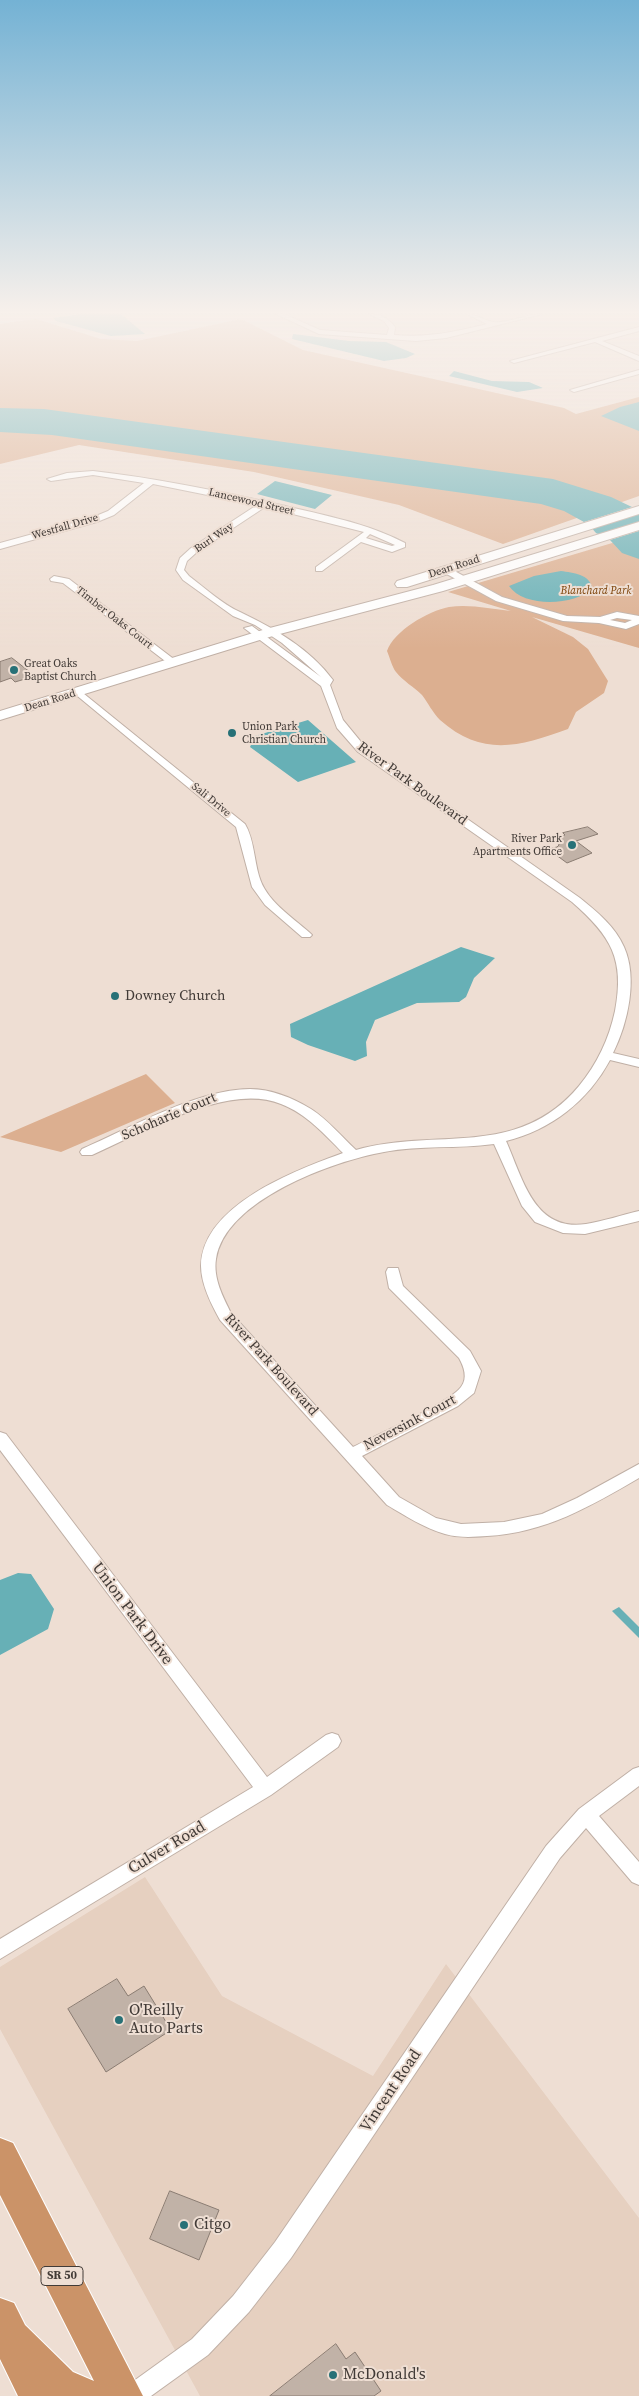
<!DOCTYPE html>
<style>
body{margin:0}
canvas{display:block;background:#eeded3}
</style>
<canvas width="639" height="2396"></canvas>
<script>
const context = document.querySelector('canvas').getContext('2d');
context.lineJoin = 'round';
function fill(path, color) {
  context.fillStyle = color;
  context.fill(path, 'evenodd');
}
function stroke(path, color, width, dash) {
  context.strokeStyle = color;
  context.lineWidth = width;
  context.lineCap = dash ? 'butt' : 'round';
  context.setLineDash(dash || []);
  context.stroke(path);
}
function write(font, color, halo, rows, align = 'center') {
  context.font = font + ' "Source Serif 4",serif';
  context.lineWidth = 4;
  context.setLineDash([]);
  context.textBaseline = 'middle';
  context.strokeStyle = halo;
  context.fillStyle = color;
  for (const [text, x, y, turn = 0] of rows) {
    context.save();
    context.translate(x, y);
    context.rotate((+turn || 0) * Math.PI / 180);
    context.textAlign = isNaN(turn) ? turn : align;
    if (halo) context.strokeText(text, 0, 0);
    context.fillText(text, 0, 0);
    context.restore();
  }
}
const built = new Path2D(`
 M145,1877L222,1996L373,2076L446,1964L639,2218V2396H200L0,2029V1967Z`);
const green = new Path2D(`
 M36,319L101,339L137,341L241,319L303,350L564,408L576,414L639,397V496L503,544L399,505L254,472L79,445L0,464V324Z
 M639,535V648L532,617L573,637L588,649L608,681L604,693L576,712L568,729C519,747 482,757 440,720C433,713 428,703 422,695C414,687 403,681 396,672C392,667 390,658 387,651C394,631 428,611 449,607C470,604 491,609 511,611L448,592Z
 M146,1074L175,1103L61,1152L0,1137Z`);
const water = new Path2D(`
 M80,314H121L145,334L111,336L56,321L53,318Z
 M293,334L349,341L386,342L415,354L406,358L384,361L292,339Z
 M454,371L492,381L529,382L543,388L517,392L449,376Z
 M639,402V431L601,416L620,407Z
 M0,408L44,409L553,479L611,497L632,507L584,522L564,511L541,504L52,435L0,432Z
 M275,481L332,495L315,509L257,494Z
 M639,511V526L604,537L596,533L589,525Z
 M639,531V559L622,553L610,540Z
 M561,571C573,573 590,574 592,588C575,606 524,608 509,586L534,576Z
 M308,720L356,762L298,782L250,747L255,736Z
 M461,947L495,958L474,978L466,997L459,1002L417,1003L375,1020L366,1042L367,1056L355,1061L308,1045L291,1037L290,1024Z
 M18,1573L31,1574L54,1609L48,1629L0,1655V1580Z
 M619,1607L639,1627V1638L612,1611Z`);
const building = new Path2D(`
 M12,658L35,676L15,682L11,678L0,682V662Z
 M588,827L598,834L576,841L592,853L567,863L548,849L557,847L559,845L557,837L565,835L563,833Z
 M117,1979L128,1996L144,1986L171,2030L106,2072L68,2009Z
 M170,2191L219,2210L199,2260L150,2239Z
 M336,2344L346,2359L355,2352L381,2391L374,2396H270Z`);
const minor = new Path2D(`
 M276,314H284L320,330L387,335L389,328L384,321L369,314C381,314 388,318 395,327L394,335C427,338 455,332 487,324L467,314C477,314 484,321 494,322C505,324 527,314 542,314L446,338L416,341L319,334Z
 M639,327V331L602,341L639,356V361L595,342L514,363L510,361Z
 M639,370V374L574,392L570,390Z
 M93,471C156,478 219,491 281,505C323,515 367,523 405,543V547L392,552L361,542L322,571H316V567L364,532L265,507L197,552L187,561L184,570L189,576C205,588 222,604 240,612C275,629 309,648 333,680L330,685L343,720L366,748L580,898C597,912 615,926 624,947C638,978 628,1023 613,1053L639,1059V1067L610,1060C588,1101 551,1130 506,1141C523,1179 534,1232 586,1224C604,1221 622,1215 639,1211V1221L585,1234L563,1233L535,1222L522,1206L494,1144C458,1149 420,1145 384,1152C333,1161 225,1200 216,1259C213,1278 223,1297 231,1313L353,1447C375,1436 449,1403 461,1387C468,1378 464,1367 459,1358L389,1288L386,1272L388,1268H398L403,1286L470,1351L481,1371L474,1393L458,1406L362,1456L399,1497L436,1518L461,1524L504,1522L542,1514L577,1498L639,1464V1478C591,1506 545,1533 487,1536C473,1537 459,1538 445,1534C424,1528 406,1516 387,1505L220,1320C211,1304 201,1284 201,1266C202,1205 296,1170 343,1153C324,1134 307,1114 281,1104C227,1082 142,1133 92,1155H82L80,1152L82,1149C130,1128 198,1089 250,1089C271,1089 293,1098 311,1109C328,1120 341,1136 356,1150C436,1127 517,1160 579,1086C597,1064 609,1039 615,1011C625,959 611,936 572,902L358,752L337,728L321,686L244,628L252,626L321,677L282,643L255,625L233,616L183,580L176,570L180,558L191,548L257,505L153,484L114,515L97,522L0,549V543L91,518L108,511L144,483L93,475L51,481L47,479L67,473ZM370,534L395,545L392,546L366,538Z
 M443,568H449L502,597L567,616L600,617L617,612L639,616V624L626,629L599,623L563,621L496,601L443,572ZM617,618L632,620L625,623L610,620Z
 M54,576L69,579L175,660V664H169L63,583L51,581L50,579Z
 M78,689L245,824C254,839 254,859 259,876C266,901 291,916 310,933L312,935L310,937H302L265,905L252,887L236,827L75,694V690Z
 M0,1432L6,1434L267,1777L326,1735L332,1733L338,1735L341,1741L338,1747L271,1795L0,1959V1939L253,1787L0,1450Z
 M639,1767V1786L599,1816L639,1862V1885L632,1882L586,1828L560,1858L291,2258L249,2312L208,2355L151,2396H120L124,2388L192,2339L233,2296L275,2242L546,1846L579,1809L633,1769Z`);
const secondary = new Path2D(`
 M639,506V514L407,587H397L395,584L397,581Z
 M639,522V530L443,591L276,635L0,720V711L266,629L433,585Z`);
const trunk = new Path2D(`
 M0,2138L13,2143L143,2396H18L0,2359V2298L14,2303L25,2325L73,2372L94,2381L0,2195Z`);
const markers = [
 [14,670,5,"#277177"],
 [232,733,5,"#277177"],
 [572,845,5,"#277177"],
 [115,996,5,"#277177"],
 [119,2020,5,"#277177"],
 [184,2225,5,"#277177"],
 [333,2375,5,"#277177"]
];
const farStreetnames = [
 ["Lancewood Street",251,502,13],
 ["Westfall Drive",65,527,-16],
 ["Burl Way",214,538,-34],
 ["Dean Road",454,567,-18],
 ["Timber Oaks Court",114,618,38],
 ["Dean Road",50,701,-17],
 ["Sali Drive",211,800,39]
];
const farParknames = [
 ["Blanchard Park",596,591]
];
const farPoinames = [
 ["Great Oaks",24,664],
 ["Baptist Church",24,677],
 ["Union Park",242,727],
 ["Christian Church",242,740],
 ["River Park",562,839,"right"],
 ["Apartments Office",562,852,"right"]
];
const shields = [
 [62,2276,42]
];
const shieldNames = [
 ["SR 50",62,2276]
];
const streetNames = [
 ["River Park Boulevard",412,784,36],
 ["Schoharie Court",169,1117,-23],
 ["River Park Boulevard",271,1365,48],
 ["Neversink Court",410,1423,-28]
];
const poiNames = [
 ["Downey Church",125,996]
];
const nearStreetnames = [
 ["Union Park Drive",132,1614,53],
 ["Culver Road",167,1848,-31],
 ["Vincent Road",391,2091,-56]
];
const nearPoinames = [
 ["O'Reilly",129,2011],
 ["Auto Parts",129,2029],
 ["Citgo",194,2225],
 ["McDonald's",343,2375]
];
fill(built, '#e6d0c0');
fill(green, '#dcaf90');
fill(water, '#67b0b6');
fill(building, '#c1b2a7');
stroke(building, '#8b7d73', 1);
stroke(minor, '#c0b0a6', 2);
stroke(secondary, '#c0b0a6', 2);
stroke(trunk, '#fff', 2);
fill(minor, '#fff');
fill(secondary, '#fff');
fill(trunk, '#cb9368');
const sky = context.createLinearGradient(0, 0, 0, 649);
sky.addColorStop(0, '#74b2d4');
sky.addColorStop(0.48, '#f7f0eb');
sky.addColorStop(1, '#f7f0eb00');
context.fillStyle = sky;
context.fillRect(0, 0, 639, 649);
for (const [x, y, r, color] of markers) {
  const dot = new Path2D();
  dot.arc(x, y, r, 0, 2 * Math.PI);
  context.fillStyle = color;
  context.fill(dot);
  stroke(dot, '#eeded3', 2);
}
write('11px', '#423b37', '#eeded3', farStreetnames);
write('italic 11px', '#7a3f04', '#eeded3', farParknames);
write('11px', '#423b37', '#eeded3', farPoinames, 'left');
for (const [x, y, w] of shields) {
  const box = new Path2D();
  box.roundRect(x - w / 2, y - 9.5, w, 19, 4);
  context.fillStyle = '#eeded3';
  context.fill(box);
  stroke(box, '#423b37', 1);
}
write('bold 12px', '#423b37', null, shieldNames);
write('14px', '#423b37', '#eeded3', streetNames);
write('14px', '#423b37', '#eeded3', poiNames, 'left');
write('16px', '#423b37', '#eeded3', nearStreetnames);
write('16px', '#423b37', '#eeded3', nearPoinames, 'left');
</script>
